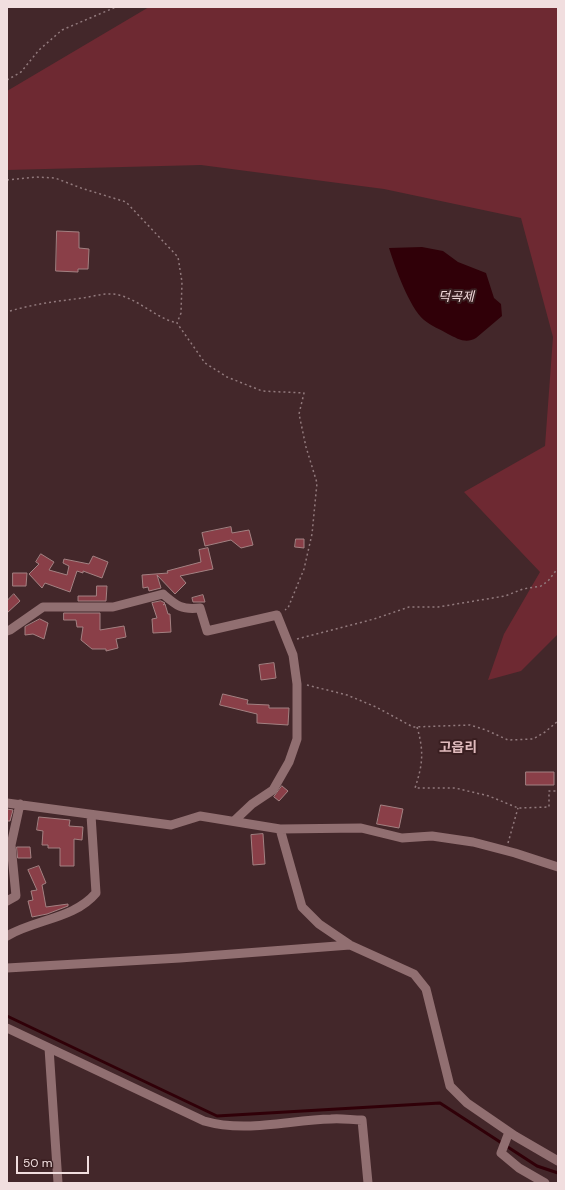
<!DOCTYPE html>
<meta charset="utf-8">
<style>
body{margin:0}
#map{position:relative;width:565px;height:1190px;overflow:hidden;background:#43272a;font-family:"DM Sans",sans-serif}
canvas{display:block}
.frame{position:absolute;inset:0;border:8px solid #f1dedf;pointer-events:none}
.scale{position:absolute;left:16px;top:1156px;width:73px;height:18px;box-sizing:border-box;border:2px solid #f1dedf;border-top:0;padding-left:5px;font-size:12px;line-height:14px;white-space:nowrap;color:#f1dedf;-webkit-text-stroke:3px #391e20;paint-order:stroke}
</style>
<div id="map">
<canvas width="565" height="1190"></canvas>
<div class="frame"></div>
<div class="scale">50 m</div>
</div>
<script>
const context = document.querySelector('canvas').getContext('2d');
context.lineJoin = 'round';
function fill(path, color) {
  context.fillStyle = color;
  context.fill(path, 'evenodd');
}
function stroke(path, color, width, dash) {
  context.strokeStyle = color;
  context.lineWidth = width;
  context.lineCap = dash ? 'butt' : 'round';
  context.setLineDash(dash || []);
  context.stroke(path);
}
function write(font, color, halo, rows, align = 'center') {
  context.font = font + ' "DM Sans","Noto Sans KR",sans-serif';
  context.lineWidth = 4;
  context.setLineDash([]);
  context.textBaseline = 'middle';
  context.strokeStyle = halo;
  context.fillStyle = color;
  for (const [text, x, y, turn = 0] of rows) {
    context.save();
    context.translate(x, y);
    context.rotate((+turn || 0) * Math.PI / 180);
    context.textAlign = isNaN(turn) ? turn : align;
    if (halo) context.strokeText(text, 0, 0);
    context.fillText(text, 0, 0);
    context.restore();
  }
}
const green = new Path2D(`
 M149,7H558V634L521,671L488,680L504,634L540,572L464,492L545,446L553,337L521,218L384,189L201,165L7,170V91Z`);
const water = new Path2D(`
 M422,247L443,251L458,262L486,273L494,298L501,304L502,316L476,338C466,344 458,339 448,334C440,329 431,326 424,320C409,307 395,267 389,248Z`);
const stream = new Path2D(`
 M7,1016L217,1116L440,1103L537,1166L558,1173`);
const building = new Path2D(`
 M57,231L79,232V248L89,249L88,269H78V272L56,271Z
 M231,527L232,533L249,530L253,545L241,548L231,540L205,546L202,533Z
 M296,539H304V548L295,547Z
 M208,548L213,569L180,576L186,583L175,594L157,575L161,588L149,591L148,587L143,588L142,575L168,573L167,571L201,562L199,550Z
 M41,554L54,562L49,570L67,575L69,566L63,563L64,559L89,564L93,556L108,562L102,578L83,571V573L77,571L70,592L45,583L42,588L29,574L39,564L36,562Z
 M13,573H27L26,586H13Z
 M97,586H107L106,601H78V596H96Z
 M14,594L20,601L7,613V601Z
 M203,595L205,602H193L192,598Z
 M161,601L165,603L163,605L165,604L168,614H170L171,632L153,633L152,619L157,618L152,603Z
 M64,613H100V630L124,626L126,637L116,639L118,648L106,651V649H92L81,640L83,627H77L76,620H64Z
 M40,619L48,623L44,639L33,634L25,635V627Z
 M274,663L276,678L261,680L259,665Z
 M223,694L248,700L247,704L269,705V708H289L288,725L257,723V714L220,705Z
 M526,772H554V785H526Z
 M282,786L288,791L279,801L274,797Z
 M381,805L403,809L399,828L377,824Z
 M7,809L13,810L10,821H7Z
 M39,817L70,820L69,826L83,827L82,840L74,839V866H60V848H48V845H42L43,831L37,830Z
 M263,834L265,864L253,865L251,835Z
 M17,847H30L31,858H18Z
 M39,866L46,883L42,885L46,907L68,904V906L47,914L32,917L28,901L33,900L31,891L37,890L28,870Z`);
const path = new Path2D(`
 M7,80L21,72L39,50L62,30L116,7
 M7,180L36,177L55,178L81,188L126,202L178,257L182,282L181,313L177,323L205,363L227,377L262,391L304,393L299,414L306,447L317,483L312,534L304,569L288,608L285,610
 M10,311C34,304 58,301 83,298C95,296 107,292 119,295C141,301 156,318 177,323
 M297,639L374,619L409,607H438L505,596L523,589L541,586L548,581L558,568
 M307,685L347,695L376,707L413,727L470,725L486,730L508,740L533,739L545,732L558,721
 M417,727C424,751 423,764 415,788H455L489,796L518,808L549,807V791H558
 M508,843L518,808`);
const street = new Path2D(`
 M7,631L10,630L43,607H113L163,594C177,606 181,610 200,608L207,631L277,615L293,655L297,684V739L289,762L273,790L252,804L234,821
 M7,803L171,825L200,816L280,829L302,907L319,924L350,945L414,974L426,989L450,1086L467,1103L515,1136L558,1161
 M280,829L361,828L402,838L432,836L473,842L515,853L558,867
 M7,848L11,845L20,804
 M7,901L16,896L11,845
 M7,936C36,919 74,919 96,893L91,815
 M7,968L180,958L350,945
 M7,1028L204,1121C246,1133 289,1120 331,1119C341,1118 352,1120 362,1120L368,1183
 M49,1048L58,1183
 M509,1132L501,1153L519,1168L545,1183`);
const waterNames = [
 ["덕곡제",456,298]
];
const quarterNames = [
 ["고읍리",458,748]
];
fill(green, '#6e2932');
fill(water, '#300008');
stroke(stream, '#300008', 3);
fill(building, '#8a3f48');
stroke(building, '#a38182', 1);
stroke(path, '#927a7d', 1.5, [2, 3]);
stroke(street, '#916f71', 9);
write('italic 13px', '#f1d9da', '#391e20', waterNames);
write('bold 14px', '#e0bbbd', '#391e20', quarterNames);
</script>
